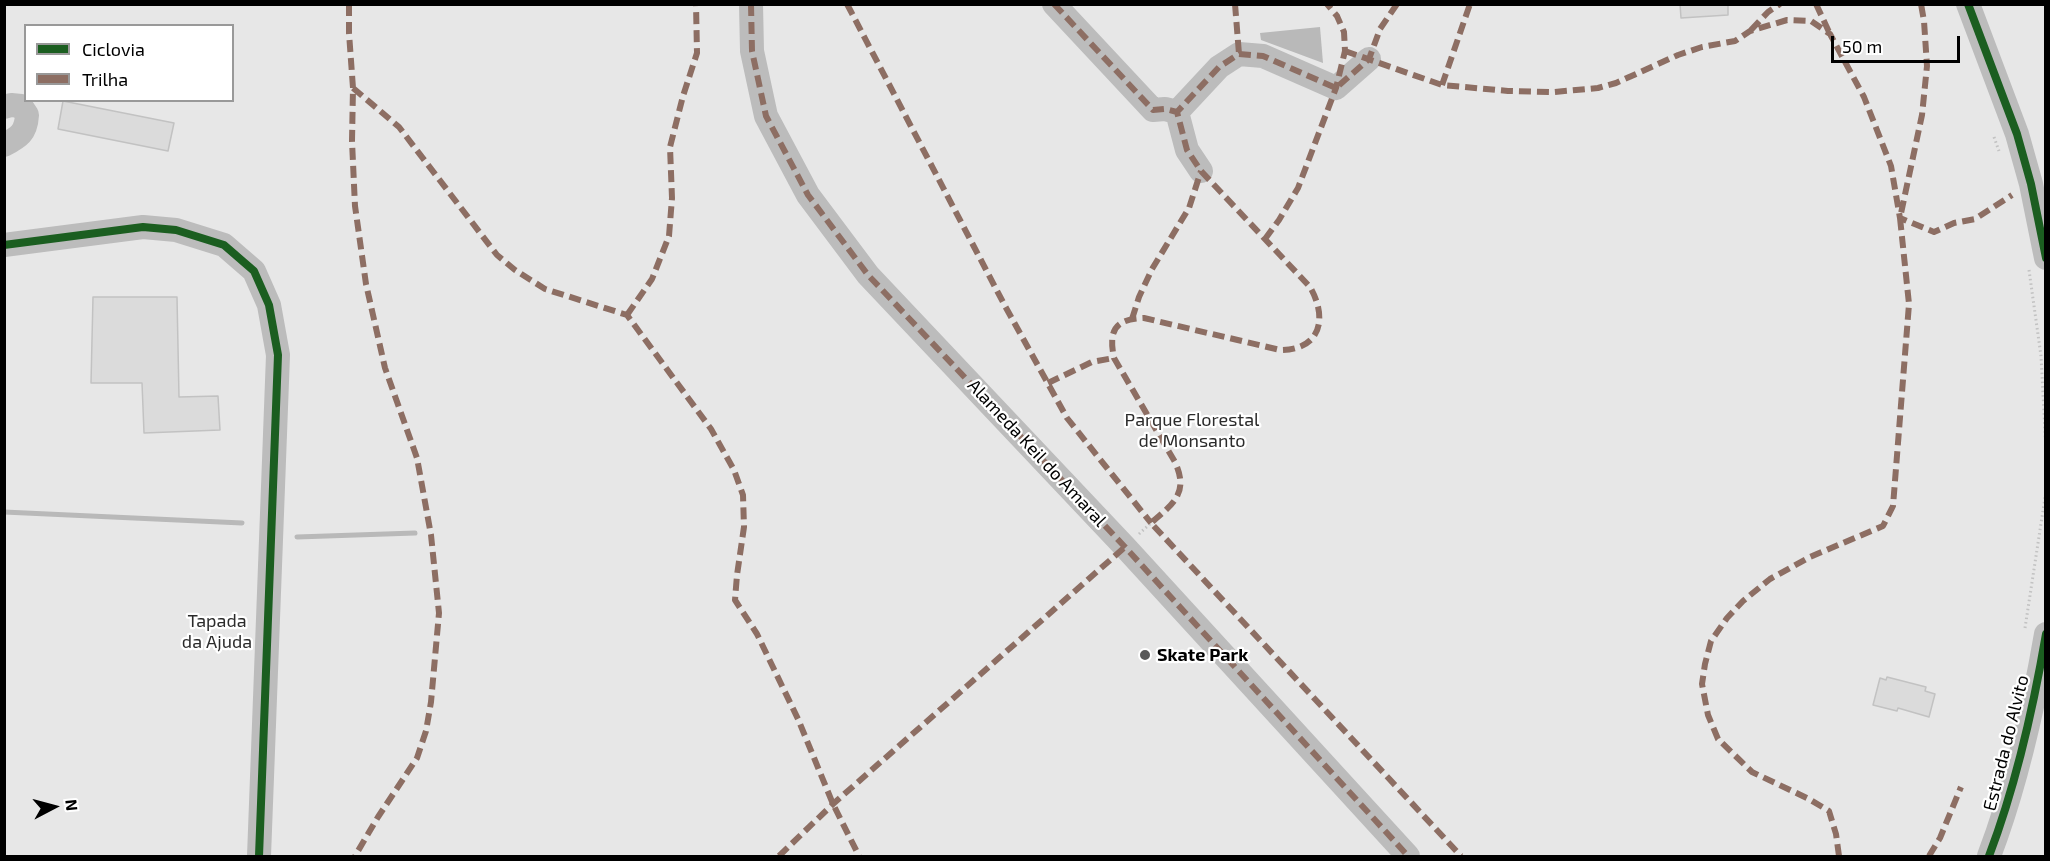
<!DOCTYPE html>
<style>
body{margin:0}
#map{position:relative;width:2050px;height:861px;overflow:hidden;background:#fff;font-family:"Exo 2",sans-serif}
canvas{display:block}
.frame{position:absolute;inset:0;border:6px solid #000;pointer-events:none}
.legend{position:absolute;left:24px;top:24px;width:210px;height:78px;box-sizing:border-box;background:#fff;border:2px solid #999;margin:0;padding:8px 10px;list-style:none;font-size:18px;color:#000}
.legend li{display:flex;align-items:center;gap:12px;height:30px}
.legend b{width:30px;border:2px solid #999}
.north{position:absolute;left:24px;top:777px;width:60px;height:60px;-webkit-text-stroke:4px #fff;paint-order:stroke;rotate:84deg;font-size:16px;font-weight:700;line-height:24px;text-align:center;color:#000}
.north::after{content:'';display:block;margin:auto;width:21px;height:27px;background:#000;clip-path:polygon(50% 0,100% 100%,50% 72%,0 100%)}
.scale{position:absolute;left:1831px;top:36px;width:129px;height:27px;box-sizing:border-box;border:3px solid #000;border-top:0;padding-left:8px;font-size:18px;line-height:21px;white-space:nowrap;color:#000;-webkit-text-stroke:4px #fff;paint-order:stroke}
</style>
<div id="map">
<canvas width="2050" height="861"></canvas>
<div class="frame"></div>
<ul class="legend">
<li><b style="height:8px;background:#1b5e20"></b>Ciclovia</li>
<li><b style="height:8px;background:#8d6e63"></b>Trilha</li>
</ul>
<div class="north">N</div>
<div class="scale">50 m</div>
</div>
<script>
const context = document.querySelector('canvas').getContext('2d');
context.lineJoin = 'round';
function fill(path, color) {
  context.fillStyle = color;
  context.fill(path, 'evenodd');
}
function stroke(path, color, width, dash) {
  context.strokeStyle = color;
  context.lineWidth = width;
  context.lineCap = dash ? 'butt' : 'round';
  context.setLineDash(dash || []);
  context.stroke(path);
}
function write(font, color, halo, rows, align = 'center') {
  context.font = font + ' "Exo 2",sans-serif';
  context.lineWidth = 4.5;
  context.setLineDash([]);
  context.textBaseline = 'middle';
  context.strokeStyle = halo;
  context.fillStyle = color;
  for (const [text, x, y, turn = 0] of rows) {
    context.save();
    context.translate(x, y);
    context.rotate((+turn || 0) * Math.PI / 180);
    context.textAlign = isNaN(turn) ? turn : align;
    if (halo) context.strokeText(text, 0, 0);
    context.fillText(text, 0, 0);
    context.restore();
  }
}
const green = new Path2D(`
 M5,5H2045V856H5ZM26,26H232V100H26Z`);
const water = new Path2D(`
 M1320,27L1323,63L1261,40L1260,33Z`);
const stream = new Path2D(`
 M4,512L242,523
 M297,537L415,533`);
const building = new Path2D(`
 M1680,4H1728V15L1681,18Z
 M63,101L174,123L168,151L58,129Z
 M93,297H177L179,397L218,396L220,430L144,433L142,383H91Z
 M1887,677L1926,687L1925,691L1935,694L1929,717L1898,708L1897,711L1873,705L1880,678L1886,680Z`);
const path = new Path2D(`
 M1994,137L1999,151
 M2029,270L2041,356L2046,450
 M1139,534L1151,523
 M2025,628L2046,491`);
const minor = new Path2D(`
 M751,4L752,51L766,116L808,195L868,275L1125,547L1408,856
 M1054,4L1153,110L1165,109L1177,112
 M1968,4L2017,134L2031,184L2046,258
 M4,107L11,105L21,106L27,115C26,133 19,137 4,145
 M1201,171L1187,150L1177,112L1219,67L1239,54L1263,56L1336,88L1369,59
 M4,245L143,227L176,230L224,245L254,271L269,305L278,355L259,856
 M1989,856C2016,785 2033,710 2046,634`);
const quiet = new Path2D(`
 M349,4V33L353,88L352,141L355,206L366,284L385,368L417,458L431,535L439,613L431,702L426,731L417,758L378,817L355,856
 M751,4L752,51L766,116L808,195L868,275L1125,547L1408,856
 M847,4L1005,306L1067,418L1151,523
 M1054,4L1153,110L1165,109L1177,112
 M1235,4L1239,54
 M1397,4L1380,29L1369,59L1336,88L1263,56L1239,54L1219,67L1177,112L1187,150L1201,171L1310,287C1328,318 1321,350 1280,350L1144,318C1116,319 1108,329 1114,358L1175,462C1189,493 1174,503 1151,523L1461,856
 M1816,4L1830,34
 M1751,30L1768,12L1780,4
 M1345,51L1442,85L1508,91L1554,92L1598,88L1616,83L1678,55L1702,47L1735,41L1750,31L1787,20L1811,21L1830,34L1864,97L1891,166L1900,218L1934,232L1954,223L1975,219L2012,195
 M1442,85L1470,4
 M353,88L399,127L497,255L515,270L545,289L627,315L711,429L734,470L743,495L744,527L737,575L735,600L757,634L798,719L833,804L859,856
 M1265,239L1279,220L1298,188L1336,88L1345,51L1344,32L1337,16L1327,4
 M627,315L652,279L669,236L672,198L670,147L683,96L697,53L696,4
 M1132,319L1139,297L1152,269L1189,208L1201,171
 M1048,383L1092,362L1114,358
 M779,856L833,804L1125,547
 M1839,856L1836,834L1829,811L1809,799L1752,772L1718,739L1708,715L1702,684L1705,664L1711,641L1727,618L1743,601L1770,579L1810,557L1883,526L1893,506L1909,304L1900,218L1922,115L1927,66L1924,21L1921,4
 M1929,856L1940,838L1961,787`);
const cycleway = new Path2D(`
 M1968,4L2017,134L2031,184L2046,258
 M4,245L143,227L176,230L224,245L254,271L269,305L278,355L259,856
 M1989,856C2016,785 2033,710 2046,634`);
const markers = [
 [1145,655,6,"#595959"]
];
const parkNames = [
 ["Parque Florestal",1192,420],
 ["de Monsanto",1192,441],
 ["Tapada",217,621],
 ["da Ajuda",217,642]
];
const streetNames = [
 ["Alameda Keil do Amaral",1037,453,47],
 ["Estrada do Alvito",2006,743,-76]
];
const poiNames = [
 ["Skate Park",1157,655]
];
fill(green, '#e7e7e7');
fill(water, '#b9b9b9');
stroke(stream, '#b9b9b9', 5);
fill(building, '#dbdbdb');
stroke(building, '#c2c2c2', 1.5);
stroke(path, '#c2c2c2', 3, [1.5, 3]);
stroke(minor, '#bcbcbc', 24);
stroke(quiet, '#8d6e63', 6, [12, 6]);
stroke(cycleway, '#1b5e20', 8);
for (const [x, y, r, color] of markers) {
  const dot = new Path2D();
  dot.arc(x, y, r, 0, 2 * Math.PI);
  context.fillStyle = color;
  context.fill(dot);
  stroke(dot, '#fff', 2);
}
write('18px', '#2b2b2b', '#fff', parkNames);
write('18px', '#000', '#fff', streetNames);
write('bold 18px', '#000', '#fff', poiNames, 'left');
</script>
